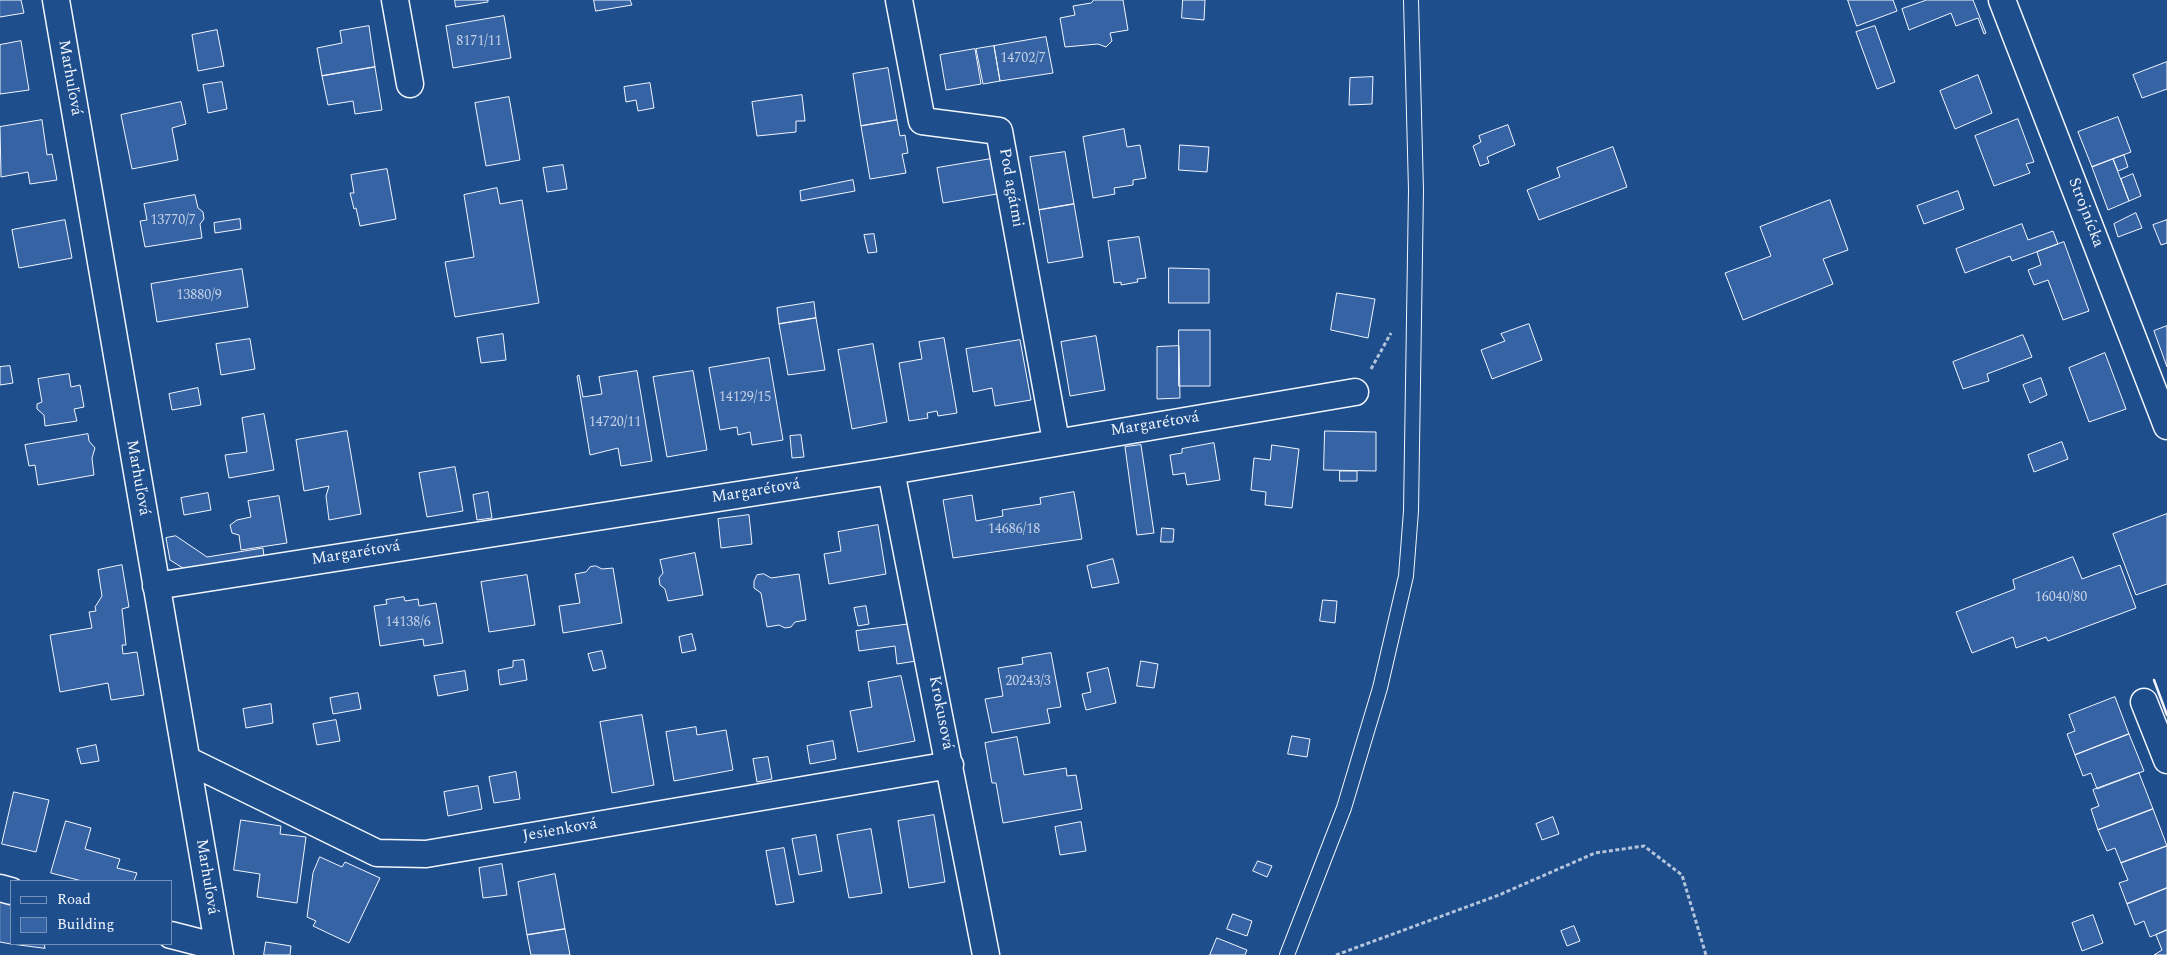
<!DOCTYPE html>
<meta charset="utf-8">
<style>
body{margin:0}
#map{position:relative;width:2167px;height:955px;overflow:hidden;background:#1f4e8c;font-family:Spectral,serif}
canvas{display:block}
.legend{position:absolute;left:10px;top:880px;width:162px;height:65px;box-sizing:border-box;background:#1f4e8c;border:1px solid #7391ba;margin:0;padding:6px 9px;list-style:none;font-size:15px;color:#f2f6ff}
.legend li{display:flex;align-items:center;gap:10px;height:25px}
.legend b{width:25px;border:1px solid #7391ba}
</style>
<div id="map">
<canvas width="2167" height="955"></canvas>
<ul class="legend">
<li><b style="height:6px;background:#1f4e8c"></b>Road</li>
<li><b style="height:14px;background:#3563a3"></b>Building</li>
</ul>
</div>
<script>
const context = document.querySelector('canvas').getContext('2d');
context.lineJoin = 'round';
function fill(path, color) {
  context.fillStyle = color;
  context.fill(path, 'evenodd');
}
function stroke(path, color, width, dash) {
  context.strokeStyle = color;
  context.lineWidth = width;
  context.lineCap = dash ? 'butt' : 'round';
  context.setLineDash(dash || []);
  context.stroke(path);
}
function write(font, color, halo, rows, align = 'center') {
  context.font = font + ' Spectral,serif';
  context.lineWidth = 4;
  context.setLineDash([]);
  context.textBaseline = 'middle';
  context.strokeStyle = halo;
  context.fillStyle = color;
  for (const [text, x, y, turn = 0] of rows) {
    context.save();
    context.translate(x, y);
    context.rotate((+turn || 0) * Math.PI / 180);
    context.textAlign = isNaN(turn) ? turn : align;
    if (halo) context.strokeText(text, 0, 0);
    context.fillText(text, 0, 0);
    context.restore();
  }
}
const building = new Path2D(`
 M0,0H21L24,13L0,17Z
 M455,0H488V2L456,7Z
 M594,0H630L632,5L596,11Z
 M1094,0H1123L1128,30L1110,33L1112,41L1106,47L1098,44L1065,47L1060,18L1075,15L1073,6L1091,3Z
 M1183,0H1205L1204,20L1182,18Z
 M1848,0H1893L1897,11L1857,26Z
 M1927,0H1973L1986,33L1984,34L1978,18L1956,26L1951,13L1909,30L1902,9Z
 M504,16L511,58L453,68L446,26Z
 M369,26L375,67L322,76L317,48L342,43L340,31Z
 M1875,26L1895,82L1877,89L1856,32Z
 M217,30L224,66L198,71L192,35Z
 M1046,37L1053,73L1000,81L994,46Z
 M21,41L29,90L0,94V45Z
 M994,46L1000,81L983,84L976,49Z
 M975,49L981,84L946,90L940,55Z
 M2167,62V89L2142,98L2133,75Z
 M375,67L382,110L355,114L353,101L328,105L322,76Z
 M888,68L897,120L861,126L853,74Z
 M1978,75L1992,113L1955,129L1940,91Z
 M1373,77L1372,104L1349,105L1350,78Z
 M222,82L227,109L208,113L203,85Z
 M650,83L654,108L638,111L636,100L626,102L624,87Z
 M802,95L805,121H796V132L757,136L752,102Z
 M509,97L520,160L486,166L475,103Z
 M181,102L186,124L172,128L178,160L132,169L121,115Z
 M2118,117L2131,152L2092,167L2078,132Z
 M2018,119L2034,162L2026,164L2030,173L1994,186L1975,136Z
 M42,120L47,155L52,154L57,180L30,184L28,172L1,177L0,127Z
 M897,120L900,136L905,135L908,153L902,154L906,173L870,179L861,126Z
 M1508,125L1515,145L1487,157L1489,163L1480,166L1473,146L1481,142L1479,136Z
 M1124,129L1127,147L1140,145L1146,178L1133,180V185L1114,188L1115,194L1093,198L1083,137Z
 M1180,145L1209,147L1207,172L1179,170Z
 M1613,147L1627,187L1539,220L1527,190L1560,177L1557,168Z
 M1065,152L1074,204L1039,210L1030,157Z
 M2124,155L2128,167L2118,171L2113,159Z
 M991,159L997,194L943,203L937,168Z
 M2113,159L2129,201L2108,210L2092,167Z
 M563,165L567,189L547,192L543,168Z
 M387,169L396,219L360,226L356,208L354,209L350,193H354L351,175Z
 M2133,174L2141,196L2129,201L2121,179Z
 M853,180L855,191L801,201L800,191Z
 M497,188L500,204L522,200L539,303L455,317L445,262L474,257L464,195Z
 M1958,191L1964,209L1924,224L1917,206Z
 M195,195L198,208L203,212L204,219L200,224L202,238L145,247L140,221L147,220L144,204Z
 M1830,200L1848,250L1823,259L1833,284L1743,320L1725,273L1771,256L1760,227Z
 M1074,204L1083,257L1048,263L1039,210Z
 M2136,213L2142,228L2118,237L2114,224Z
 M240,219L241,229L215,233L214,223Z
 M65,220L72,258L19,268L12,230Z
 M2167,220V243L2161,245L2153,225Z
 M2022,224L2028,240L2053,231L2058,244L2012,261L2010,256L1965,273L1956,249Z
 M874,234L877,252L868,253L864,235Z
 M1139,237L1146,278L1137,279L1138,282L1121,285V282L1114,283L1108,241Z
 M2064,242L2089,311L2063,320L2048,280L2034,285L2028,270L2041,265L2037,252Z
 M1169,268L1209,269V303H1169Z
 M242,269L248,307L157,322L151,284Z
 M1337,293L1375,299L1368,338L1331,330Z
 M814,302L816,318L779,324L777,308Z
 M816,318L825,370L788,375L779,324Z
 M1529,324L1542,360L1492,379L1481,350L1505,341L1501,334Z
 M2167,326V367L2154,331Z
 M1179,330H1210V386H1179Z
 M503,334L506,360L481,363L477,338Z
 M2023,335L2032,357L1987,374L1989,381L1963,389L1953,362Z
 M1096,336L1105,390L1070,396L1061,342Z
 M944,338L957,413L938,416L937,411L927,413L928,418L909,421L899,363L922,359L919,342Z
 M250,339L255,369L221,375L216,344Z
 M1020,340L1031,400L995,406L992,388L973,392L966,349Z
 M873,344L887,422L852,429L838,350Z
 M1179,346L1180,398L1157,399V347Z
 M2105,353L2126,409L2089,422L2069,368Z
 M769,358L783,440L752,445L750,432L738,435L737,427L720,430L709,368Z
 M10,366L13,383L0,385V367Z
 M637,371L652,461L621,466L618,448L590,455L577,376L579,375L583,397L602,394L599,377Z
 M693,371L707,450L667,457L653,377Z
 M69,374L71,387L80,385L84,407L74,409L77,421L45,426L44,415L37,409V404L42,402L38,379Z
 M2041,378L2047,395L2030,403L2023,385Z
 M198,388L201,405L172,410L169,394Z
 M264,414L274,470L229,478L225,455L247,452L242,418Z
 M347,431L361,514L329,520L326,496L329,486L304,491L296,440Z
 M1325,431L1376,432V471L1324,470Z
 M88,434L89,441L95,448L92,458L94,475L38,485L35,465L29,466L25,445Z
 M801,435L804,457L792,458L790,436Z
 M2062,442L2068,459L2034,472L2028,455Z
 M1214,443L1220,480L1187,485L1185,473L1173,475L1170,455L1182,453V449Z
 M1141,445L1154,533L1137,535L1125,447Z
 M1272,445L1299,449L1292,508L1265,505L1266,492L1251,490L1254,458L1270,460Z
 M455,467L463,511L427,517L419,473Z
 M1340,471H1357V481H1340Z
 M488,492L492,518L477,520L473,495Z
 M1074,492L1082,539L953,558L943,500L972,495L976,521L1003,516L1002,510L1041,504L1040,498Z
 M208,493L211,510L184,515L181,498Z
 M279,496L287,543L241,550L239,535L232,533L230,525L237,520L251,517L248,501Z
 M2167,514V584L2136,595L2113,534Z
 M749,515L752,544L721,548L718,519Z
 M878,525L886,574L829,584L824,554L841,551L838,532Z
 M1162,528L1174,529L1173,542H1161Z
 M176,536L207,557L263,548L264,557L186,570L170,560L166,538Z
 M695,553L703,595L668,601L665,589L660,585L659,578L663,573L660,560Z
 M2073,557L2082,579L2120,565L2136,608L2048,641L2046,637L2016,648L2013,637L1972,653L1956,612L2015,589L2013,580Z
 M1113,559L1119,583L1092,588L1087,566Z
 M122,565L129,607L122,609L126,645H122L123,654L137,652L144,695L111,700L108,683L60,692L50,635L92,628L89,612L96,611L95,607L102,596L98,570Z
 M596,566L602,569L613,568L622,623L563,633L559,606L580,603L575,574L586,572L590,567Z
 M764,574L771,578L799,574L806,620L795,622L791,627L785,628L779,625L767,627L761,593L754,588V581L757,575Z
 M527,575L535,625L489,632L481,582Z
 M404,597L405,601L418,599L419,606L436,603L443,643L424,646L423,639L380,646L374,606L387,604L386,600Z
 M1323,600L1337,601L1335,623L1320,621Z
 M866,606L869,624L858,626L854,608Z
 M911,624L916,661L897,664L895,646L859,651L856,631Z
 M692,634L696,650L682,653L679,637Z
 M602,651L606,668L593,671L588,654Z
 M1051,653L1061,707L1047,709L1050,723L992,733L985,699L1003,696L998,668L1023,664L1022,658Z
 M524,660L527,680L500,685L498,670L513,667V661Z
 M1141,661L1158,664L1154,688L1137,686Z
 M1108,668L1116,703L1086,710L1082,694L1091,692L1087,673Z
 M465,671L468,690L438,696L434,676Z
 M901,676L915,741L858,752L850,711L872,707L868,682Z
 M358,693L361,709L333,714L330,698Z
 M2115,697L2129,734L2075,755L2067,734L2075,731L2069,715Z
 M271,704L273,723L246,728L243,709Z
 M642,715L654,785L612,793L600,722Z
 M336,720L340,741L317,745L313,724Z
 M696,727L697,735L726,730L733,770L674,781L666,732Z
 M2129,734L2144,771L2097,789L2091,773L2083,776L2075,755Z
 M1292,736L1310,739L1307,757L1288,754Z
 M1017,737L1024,775L1066,768L1067,776L1076,775L1082,809L1003,823L996,783H992L985,743Z
 M833,741L836,759L810,764L807,746Z
 M96,745L99,761L81,764L77,749Z
 M768,757L772,779L757,782L753,759Z
 M516,772L520,799L494,803L489,777Z
 M2139,773L2153,809L2098,830L2091,809L2099,806L2093,790Z
 M478,786L482,809L448,816L444,792Z
 M14,792L49,800L36,852L2,844Z
 M2153,809L2167,846L2121,863L2115,848L2107,851L2098,830Z
 M934,815L945,882L909,888L898,821Z
 M1553,817L1559,834L1542,840L1536,824Z
 M241,820L281,826L280,834L306,837L297,903L257,897L260,874L234,870Z
 M66,821L91,828L85,849L120,859L117,868L137,873L134,881H82L51,873Z
 M1081,822L1086,851L1060,855L1055,827Z
 M871,829L882,893L849,898L837,835Z
 M816,835L822,871L799,875L792,839Z
 M2167,846V888L2127,904L2119,883L2128,880L2121,863Z
 M784,848L794,902L776,905L766,851Z
 M320,857L342,867L345,862L380,878L349,943L313,926L316,921L307,917L313,873Z
 M1258,861L1272,866L1267,877L1253,871Z
 M502,864L507,895L483,898L479,868Z
 M555,874L565,929L527,935L518,882Z
 M2167,888V930L2150,937L2144,921L2135,925L2127,904Z
 M0,899L11,903V944L0,942Z
 M1233,914L1252,921L1247,936L1227,929Z
 M2093,915L2103,943L2082,951L2072,923Z
 M1574,926L1580,941L1567,946L1561,931Z
 M565,929L570,955H531L527,935Z
 M2167,930V955H2154L2162,950L2156,935Z
 M1217,938L1247,950L1245,955H1210Z
 M266,942L291,946L290,955H264Z
 M12,944H44L45,948Z`);
const path = new Path2D(`
 M1371,369L1391,333
 M1336,955L1499,895L1595,853L1644,846L1682,875L1706,955`);
const service = new Path2D(`
 M1287,955L1344,808L1380,688L1406,576L1411,511L1416,190L1411,0`);
const minor = new Path2D(`
 M56,0L220,955
 M395,0L410,84
 M899,0L922,121L999,131L1056,441
 M2002,0L2167,426
 M891,471L986,955
 M156,586L891,471L1355,392
 M2144,702L2167,760
 M187,760L377,853L426,854L950,765
 M0,888L11,891
 M171,935L218,947`);
const wall = new Path2D(`
 M2154,680L2167,715`);
const numberNames = [
 ["8171/11",479,42],
 ["14702/7",1023,59],
 ["13770/7",173,221],
 ["13880/9",199,296],
 ["14129/15",745,398],
 ["14720/11",615,423],
 ["14686/18",1014,530],
 ["16040/80",2061,598],
 ["14138/6",408,623],
 ["20243/3",1028,682]
];
const streetNames = [
 ["Marhuľová",69,78,80],
 ["Pod agátmi",1010,188,80],
 ["Strojnícka",2085,213,69],
 ["Margarétová",1155,425,-9],
 ["Marhuľová",137,478,80],
 ["Margarétová",756,492,-9],
 ["Margarétová",356,554,-9],
 ["Krokusová",940,713,79],
 ["Jesienková",560,831,-10],
 ["Marhuľová",206,877,81]
];
fill(building, '#3563a3');
stroke(building, '#f2f6ff', 1);
stroke(service, '#f2f6ff', 16);
stroke(minor, '#f2f6ff', 29);
stroke(path, '#b3c4dc', 3, [4, 2.5]);
stroke(service, '#1f4e8c', 14);
stroke(minor, '#1f4e8c', 26);
stroke(wall, '#f2f6ff', 2.5);
write('14px', '#c3d1e8', null, numberNames);
write('16px', '#f2f6ff', '#1f4e8c', streetNames);
</script>
